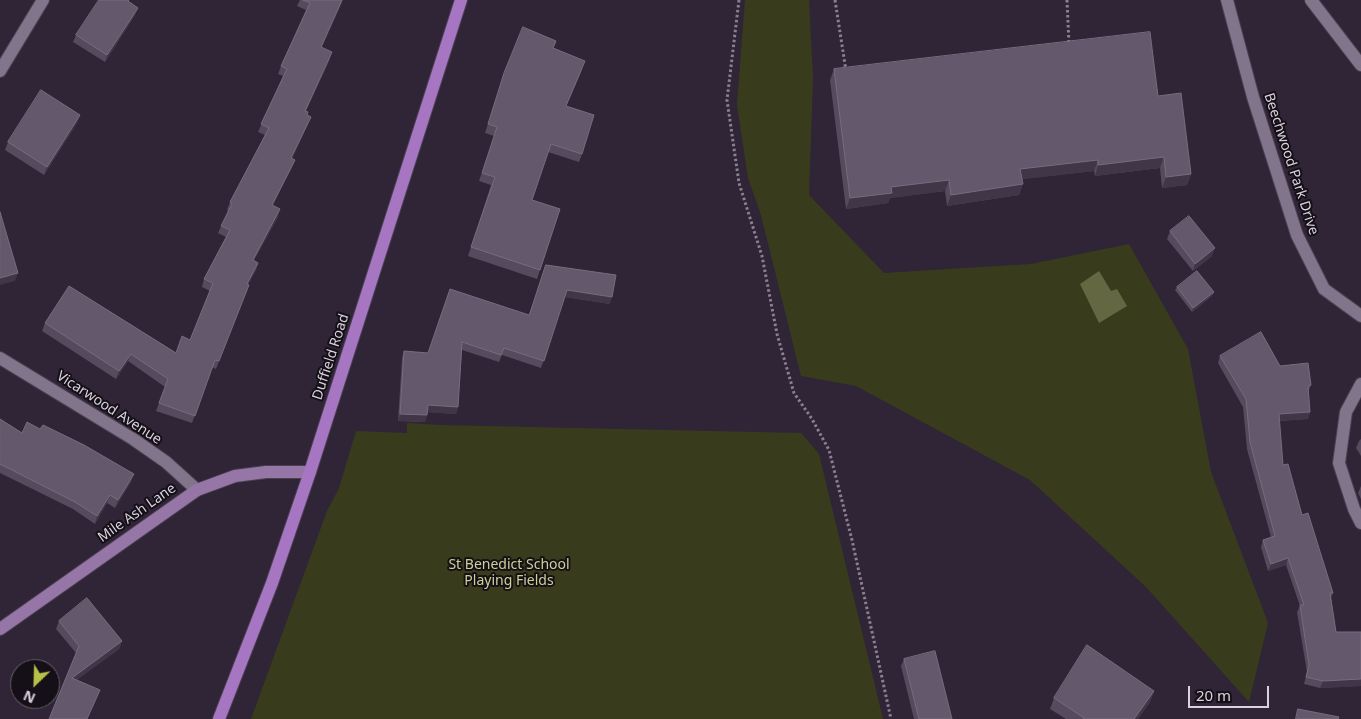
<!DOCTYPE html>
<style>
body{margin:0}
#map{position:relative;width:1361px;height:719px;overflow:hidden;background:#302437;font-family:"Noto Sans",sans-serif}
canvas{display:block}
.north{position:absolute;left:10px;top:659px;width:50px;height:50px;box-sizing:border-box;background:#151018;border:1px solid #645e68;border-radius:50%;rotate:204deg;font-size:14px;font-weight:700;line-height:20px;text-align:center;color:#dad2df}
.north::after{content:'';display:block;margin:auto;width:18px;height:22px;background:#b7c147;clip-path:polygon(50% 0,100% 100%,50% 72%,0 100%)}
.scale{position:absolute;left:1188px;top:686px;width:81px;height:22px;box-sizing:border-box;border:2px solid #dad2df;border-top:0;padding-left:6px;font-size:15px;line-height:18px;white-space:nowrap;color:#dad2df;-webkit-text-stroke:4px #151018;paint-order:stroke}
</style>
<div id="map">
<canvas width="1361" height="719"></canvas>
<div class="north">N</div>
<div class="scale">20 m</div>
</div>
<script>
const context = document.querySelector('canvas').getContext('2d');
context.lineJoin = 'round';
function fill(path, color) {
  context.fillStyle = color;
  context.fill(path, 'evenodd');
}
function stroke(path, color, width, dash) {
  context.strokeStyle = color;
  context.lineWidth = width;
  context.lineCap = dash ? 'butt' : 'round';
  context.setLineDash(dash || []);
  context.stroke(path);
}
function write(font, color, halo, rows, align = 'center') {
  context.font = font + ' "Noto Sans",sans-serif';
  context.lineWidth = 4;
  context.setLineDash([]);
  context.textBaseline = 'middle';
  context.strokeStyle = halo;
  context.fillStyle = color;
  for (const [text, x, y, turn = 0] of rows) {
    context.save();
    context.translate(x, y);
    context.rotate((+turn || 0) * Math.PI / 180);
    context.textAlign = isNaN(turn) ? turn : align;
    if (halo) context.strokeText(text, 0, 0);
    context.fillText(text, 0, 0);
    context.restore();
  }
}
const green = new Path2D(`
 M745,0H809L813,78L809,195L884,273L1031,264L1129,244L1188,349L1211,472L1268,623L1249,702L1146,587L1030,480L856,386L801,376L761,215L748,178L737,105Z
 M407,423L440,425L801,433L819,454L883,719H251L327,511L339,488L356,431L407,433Z`);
const water = new Path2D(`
 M1099,271L1111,291L1117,289L1127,306L1099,323L1080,284Z`);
const path = new Path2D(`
 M739,0L727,100L739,183L762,256L777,334L794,393L812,419L829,450L852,540L891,719
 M835,0L846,71
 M1067,0L1069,44`);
const lane = new Path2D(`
 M1311,0L1361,65`);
const street = new Path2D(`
 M1227,0L1253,97L1297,235L1324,289L1361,316
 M0,71L43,0
 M0,358L133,439L166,462L197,490
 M1361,384L1346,412L1339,463L1354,509L1361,523`);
const secondary = new Path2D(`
 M0,629L197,490L235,476L266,472H310`);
const primary = new Path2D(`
 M219,719L272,583L310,472L461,0`);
const wall = new Path2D(`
 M300,0H343L322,47L330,59L306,111L307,115L311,117L292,158L295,160L292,167L273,205L278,217L254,260L258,263L256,270L248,284L246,292L216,369L212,367L192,423L156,411L165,387L128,361L116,379L42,331L45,323L176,353L190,340L210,291L202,287L204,279L226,237L218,233L228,211L227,210L230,202L265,135L258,132L283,76L278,74L281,66L306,10L297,6Z
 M130,2L135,15L105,62L73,42L76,35Z
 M553,48L582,70L566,106L582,154L579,162L548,152L532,200L560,209L537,279L468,256L491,185L479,181L494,136L485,133L504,73Z
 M834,69L1158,96L1191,174L1187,185L1162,188L1160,168L1095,176L1094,171L1022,179L1023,184L1019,195L947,206L945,191L890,198L888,203L846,209L830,80Z
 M80,115L77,123L44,175L5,150L8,142Z
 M1170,231L1212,256L1193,271L1167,239Z
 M546,265L610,304L565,297L541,368L502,355L499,362L462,350L458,407L456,414L428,412L427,415L425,422L398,421L402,358L404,351L428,353L529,315Z
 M1177,287L1214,292L1212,296L1192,312L1175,290Z
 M1220,356L1280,366L1311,385L1308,392L1310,412L1308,419L1279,421L1283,465L1333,593L1331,598L1336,632H1361V686L1320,688L1304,684L1307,672L1297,612L1300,606L1286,565L1268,571L1261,547L1263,540L1271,537L1247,449L1243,407L1218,363Z
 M0,419L22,433L131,482L115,508L107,503L95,524L73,509L0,473Z
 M1361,439V456L1356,448L1359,441Z
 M1361,486V499L1358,493Z
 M59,621L122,641L119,649L76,680L97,697L49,719L76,653L56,629Z
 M904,659L952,719H914L901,666Z
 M1154,691L1150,702L1138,719H1066L1050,709L1054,698Z`);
const shadedWall = new Path2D(`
 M342,0H343L319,54L321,47Z
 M138,8L135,15L105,62L107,55Z
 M332,52L330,59L302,118L305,111Z
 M80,115L77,123L44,175L47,167Z
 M311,117L308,124L289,166L291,158Z
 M1164,157L1160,168L1095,176L1098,165Z
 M295,160L292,167L269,212L272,205Z
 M1098,160L1094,171L1016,180L1020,169Z
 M1191,174L1187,185L1162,188L1166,177Z
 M949,180L945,191L890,198L888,203L846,209L850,198L891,187Z
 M1023,184L1019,195L947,206L951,195Z
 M280,209L278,217L250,267L253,260Z
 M1215,248L1212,256L1193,271L1195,264Z
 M258,263L256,270L245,291L247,284Z
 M18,273L15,281L0,285V278Z
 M567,290L612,297L610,304L565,297Z
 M1214,292L1212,296L1192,312L1193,308Z
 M131,354L128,361L116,379L119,371Z
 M428,405L458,407L456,414L425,412Z
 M1310,412L1308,419L1276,421L1279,414Z
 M400,414L427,415L425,422L398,421Z
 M134,474L131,482L115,508L118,500Z
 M110,495L107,503L95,524L97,516Z
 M1288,558L1286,565L1268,571L1271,564Z
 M122,641L119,649L69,686L72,678Z
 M1361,679V686L1320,688L1323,681Z
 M1154,691L1150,702L1138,719H1134Z`);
const building = new Path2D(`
 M99,0H129L128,1L138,8L107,55L76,35Z
 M303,0H342L321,47L332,52L305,111L308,112L307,115L311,117L291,158L295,160L272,205L280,209L253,260L258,263L247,284L249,285L219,361L215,360L195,416L159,403L168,379L131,354L119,371L45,323L69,286L176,353L182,336L190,340L213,283L204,279L230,230L221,226L232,204L230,202L269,128L261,124L287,69L281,66L310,3Z
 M523,27L556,41L553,48L585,61L566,106L594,115L582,154L551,144L532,200L560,209L540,270L471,247L495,177L482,173L497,127L488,124L504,73Z
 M1150,32L1158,96L1181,93L1191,174L1166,177L1164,157L1098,165V160L1020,169L1023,184L951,195L949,180L891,187L892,193L850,198L834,69Z
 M41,90L80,115L47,167L8,142Z
 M0,212L18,273L0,278Z
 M1189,216L1215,248L1195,264L1170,231Z
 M546,265L616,275L612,297L567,290L544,361L504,348L501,355L462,342L458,407L428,405L427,415L400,414L404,351L428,353L450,289L529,315Z
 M1197,271L1214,292L1193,308L1177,287Z
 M1261,332L1280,366L1308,363L1311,385L1308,386L1310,412L1279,414L1283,465L1288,464L1302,515L1308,513L1333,593H1330L1336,632H1361V679L1323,681L1306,677L1309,665L1300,605H1304L1288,558L1271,564L1263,540L1275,536L1250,442L1246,399L1220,356Z
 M0,419L22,433L27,422L40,429L43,425L84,445L134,474L118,500L110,495L97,516L75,502L0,464Z
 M87,598L122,641L72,678L100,690L87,719H49L79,646L59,621Z
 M1087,645L1154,691L1134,719H1083L1084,718L1054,698Z
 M935,651L952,719H919L904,659Z
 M1298,709L1339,717L1338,719H1296Z`);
const streetNames = [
 ["Beechwood Park Drive",1291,164,72],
 ["Duffield Road",331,357,-72],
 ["Vicarwood Avenue",109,408,33],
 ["Mile Ash Lane",137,513,-35]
];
const parkNames = [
 ["St Benedict School",509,565],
 ["Playing Fields",509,581]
];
fill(green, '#393c1c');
fill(water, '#636742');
stroke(lane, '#4a4050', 14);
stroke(street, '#4a4050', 14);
stroke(secondary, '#4a4050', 14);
stroke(primary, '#4a4050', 14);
stroke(path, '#8a8190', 3, [2.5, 2.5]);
stroke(lane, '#82758b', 12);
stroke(street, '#82758b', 12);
stroke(secondary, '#9576a7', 12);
stroke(primary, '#a776c3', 12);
fill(wall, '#564a5e');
fill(shadedWall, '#413548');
fill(building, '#64596c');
stroke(building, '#776c7e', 1);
write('14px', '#dad2df', '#151018', streetNames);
write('14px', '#cbd292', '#151018', parkNames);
</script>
